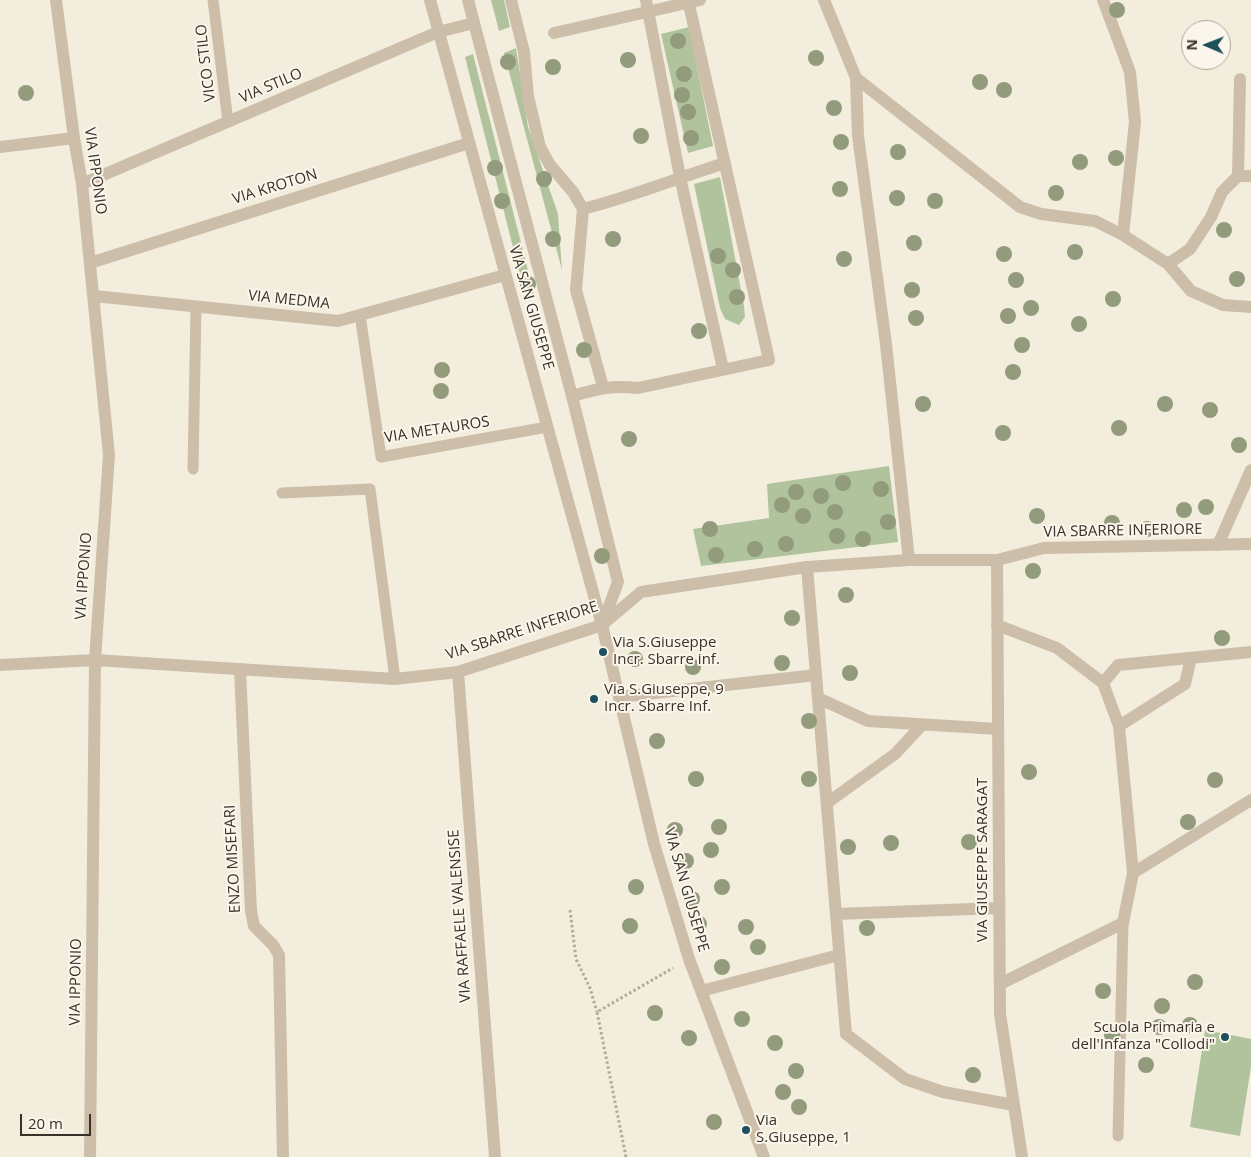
<!DOCTYPE html>
<style>
body{margin:0}
#map{position:relative;width:1251px;height:1157px;overflow:hidden;background:#f3edde;font-family:"Open Sans",sans-serif}
canvas{display:block}
.north{position:absolute;left:1181px;top:20px;width:50px;height:50px;box-sizing:border-box;background:#fbf6eb;border:1px solid #ada79d;border-radius:50%;rotate:271deg;font-size:14px;font-weight:700;line-height:20px;text-align:center;color:#393129}
.north::after{content:'';display:block;margin:auto;width:18px;height:22px;background:#1d4f5c;clip-path:polygon(50% 0,100% 100%,50% 72%,0 100%)}
.scale{position:absolute;left:20px;top:1114px;width:71px;height:22px;box-sizing:border-box;border:2px solid #393129;border-top:0;padding-left:6px;font-size:15px;line-height:18px;white-space:nowrap;color:#393129;-webkit-text-stroke:4px #fbf6eb;paint-order:stroke}
</style>
<div id="map">
<canvas width="1251" height="1157"></canvas>
<div class="north">N</div>
<div class="scale">20 m</div>
</div>
<script>
const context = document.querySelector('canvas').getContext('2d');
context.lineJoin = 'round';
function fill(path, color) {
  context.fillStyle = color;
  context.fill(path, 'evenodd');
}
function stroke(path, color, width, dash) {
  context.strokeStyle = color;
  context.lineWidth = width;
  context.lineCap = dash ? 'butt' : 'round';
  context.setLineDash(dash || []);
  context.stroke(path);
}
function write(font, color, halo, rows, align = 'center') {
  context.font = font + ' "Open Sans",sans-serif';
  context.lineWidth = 4;
  context.setLineDash([]);
  context.textBaseline = 'middle';
  context.strokeStyle = halo;
  context.fillStyle = color;
  for (const [text, x, y, turn = 0] of rows) {
    context.save();
    context.translate(x, y);
    context.rotate((+turn || 0) * Math.PI / 180);
    context.textAlign = isNaN(turn) ? turn : align;
    if (halo) context.strokeText(text, 0, 0);
    context.fillText(text, 0, 0);
    context.restore();
  }
}
const green = new Path2D(`
 M491,0H504L510,27L499,31Z
 M689,27L713,146L688,153L661,34Z
 M516,48L528,127L558,214L562,270L504,53Z
 M473,54L534,294L525,295L465,57Z
 M720,177L744,306L745,317L739,325L725,319L720,308L694,184Z
 M889,466L898,542L701,566L693,529L769,518L767,484Z
 M1205,1030L1251,1039V1067L1240,1136L1190,1127Z`);
const path = new Path2D(`
 M570,910L576,959L590,988L597,1012
 M626,1157L597,1012L673,968`);
const service = new Path2D(`
 M213,0L228,122
 M360,315L381,457L547,427
 M193,469L196,307
 M282,493L370,489L395,679
 M1118,1136L1123,923`);
const minor = new Path2D(`
 M56,0L74,138L82,184L109,455L95,660L90,1157
 M511,0L524,52L528,96L540,147L550,165L573,192L583,209
 M646,0L680,177L723,369
 M824,0L856,78L858,136L886,344L909,560
 M1103,0L1130,72L1135,122L1123,235
 M554,33L700,0
 M856,78L1020,207L1041,214L1095,221L1123,235L1168,264L1191,291L1223,305L1251,307
 M0,147L74,138
 M1238,176H1251
 M82,184L438,32L474,23
 M90,263L469,143
 M1168,264L1190,249L1211,217L1222,192L1238,176L1240,79
 M94,296L338,321L505,275
 M603,387L576,290L583,209C631,197 677,178 725,163
 M572,396C597,389 612,385 638,388L769,360L688,0
 M1218,545L1251,470
 M997,560L1000,1014L1022,1157
 M807,567L846,1034L905,1079L943,1092L1014,1105
 M997,625L1057,648L1103,683L1119,726L1133,873L1123,923L1000,984
 M0,665L95,660L395,679L458,672L602,625L641,592L807,567L909,560H997L1044,548L1251,544
 M240,669L251,911L254,926L273,945L279,955L283,1157
 M458,672L495,1157
 M1103,683L1118,665L1251,652
 M619,697L816,675
 M818,698L868,721L998,729
 M1119,726L1185,684L1191,658
 M827,803L895,754L922,725
 M1133,873L1251,800
 M836,914L999,908
 M701,991L839,955`);
const tertiary = new Path2D(`
 M430,0L602,625L654,844L689,959L764,1157
 M468,0L572,396L618,582L602,625`);
const trees = [
 [1117,10],
 [678,41],
 [816,58],
 [628,60],
 [508,62],
 [553,67],
 [684,74],
 [980,82],
 [1004,90],
 [26,93],
 [682,95],
 [834,108],
 [688,112],
 [641,136],
 [691,138],
 [841,142],
 [898,152],
 [1116,158],
 [1080,162],
 [495,168],
 [544,179],
 [840,189],
 [1056,193],
 [897,198],
 [502,201],
 [935,201],
 [1224,230],
 [553,239],
 [613,239],
 [914,243],
 [1075,252],
 [1004,254],
 [718,256],
 [844,259],
 [733,270],
 [1237,279],
 [1016,280],
 [528,284],
 [912,290],
 [737,297],
 [1113,299],
 [1031,308],
 [1008,316],
 [916,318],
 [1079,324],
 [699,331],
 [1022,345],
 [584,350],
 [442,370],
 [1013,372],
 [441,391],
 [923,404],
 [1165,404],
 [1210,410],
 [1119,428],
 [1003,433],
 [629,439],
 [1239,445],
 [843,483],
 [881,489],
 [796,492],
 [821,496],
 [782,505],
 [1206,507],
 [1184,510],
 [835,512],
 [803,516],
 [1037,516],
 [888,522],
 [1112,523],
 [710,529],
 [1147,529],
 [837,536],
 [863,539],
 [786,544],
 [755,549],
 [716,555],
 [602,556],
 [1033,571],
 [846,595],
 [792,618],
 [1222,638],
 [635,659],
 [782,663],
 [693,667],
 [850,673],
 [809,721],
 [657,741],
 [1029,772],
 [696,779],
 [809,779],
 [1215,780],
 [1188,822],
 [719,827],
 [675,830],
 [969,842],
 [891,843],
 [848,847],
 [711,850],
 [686,861],
 [636,887],
 [722,887],
 [692,899],
 [699,924],
 [630,926],
 [746,927],
 [867,928],
 [758,947],
 [722,967],
 [1195,982],
 [1103,991],
 [1162,1006],
 [655,1013],
 [742,1019],
 [1190,1025],
 [1159,1027],
 [1112,1035],
 [689,1038],
 [775,1043],
 [1146,1065],
 [796,1071],
 [973,1075],
 [783,1092],
 [799,1107],
 [714,1122]
];
const markers = [
 [603,652,5,"#1d4f5c"],
 [594,699,5,"#1d4f5c"],
 [1225,1037,5,"#1d4f5c"],
 [746,1130,5,"#1d4f5c"]
];
const streetNames = [
 ["VICO STILO",206,63,-97],
 ["VIA STILO",271,86,-23],
 ["VIA IPPONIO",95,171,82],
 ["VIA KROTON",275,187,-17],
 ["VIA MEDMA",289,300,6],
 ["VIA SAN GIUSEPPE",531,308,74],
 ["VIA METAUROS",437,430,-9],
 ["VIA SBARRE INFERIORE",1123,531,-1],
 ["VIA IPPONIO",84,576,-86],
 ["VIA SBARRE INFERIORE",522,631,-18],
 ["ENZO MISEFARI",233,859,-93],
 ["VIA GIUSEPPE SARAGAT",983,860,-90],
 ["VIA SAN GIUSEPPE",686,890,74],
 ["VIA RAFFAELE VALENSISE",460,916,-94],
 ["VIA IPPONIO",76,982,-89]
];
const poiNames = [
 ["Via S.Giuseppe",613,643],
 ["Incr. Sbarre inf.",613,660],
 ["Via S.Giuseppe, 9",604,690],
 ["Incr. Sbarre Inf.",604,707],
 ["Scuola Primaria e",1215,1028,"right"],
 ["dell'Infanza \"Collodi\"",1215,1045,"right"],
 ["Via",756,1121],
 ["S.Giuseppe, 1",756,1138]
];
fill(green, '#b1c39d');
stroke(path, '#b8a993', 3, [2.5, 2.5]);
stroke(service, '#ccbea9', 11);
stroke(minor, '#ccbea9', 12);
stroke(tertiary, '#ccbea9', 12);
context.fillStyle = '#929b7c';
for (const [x, y] of trees) {
  context.beginPath();
  context.arc(x, y, 8, 0, 2 * Math.PI);
  context.fill();
}
for (const [x, y, r, color] of markers) {
  const dot = new Path2D();
  dot.arc(x, y, r, 0, 2 * Math.PI);
  context.fillStyle = color;
  context.fill(dot);
  stroke(dot, '#fbf6eb', 2);
}
write('15px', '#393129', '#fbf6eb', streetNames);
write('15px', '#393129', '#fbf6eb', poiNames, 'left');
</script>
